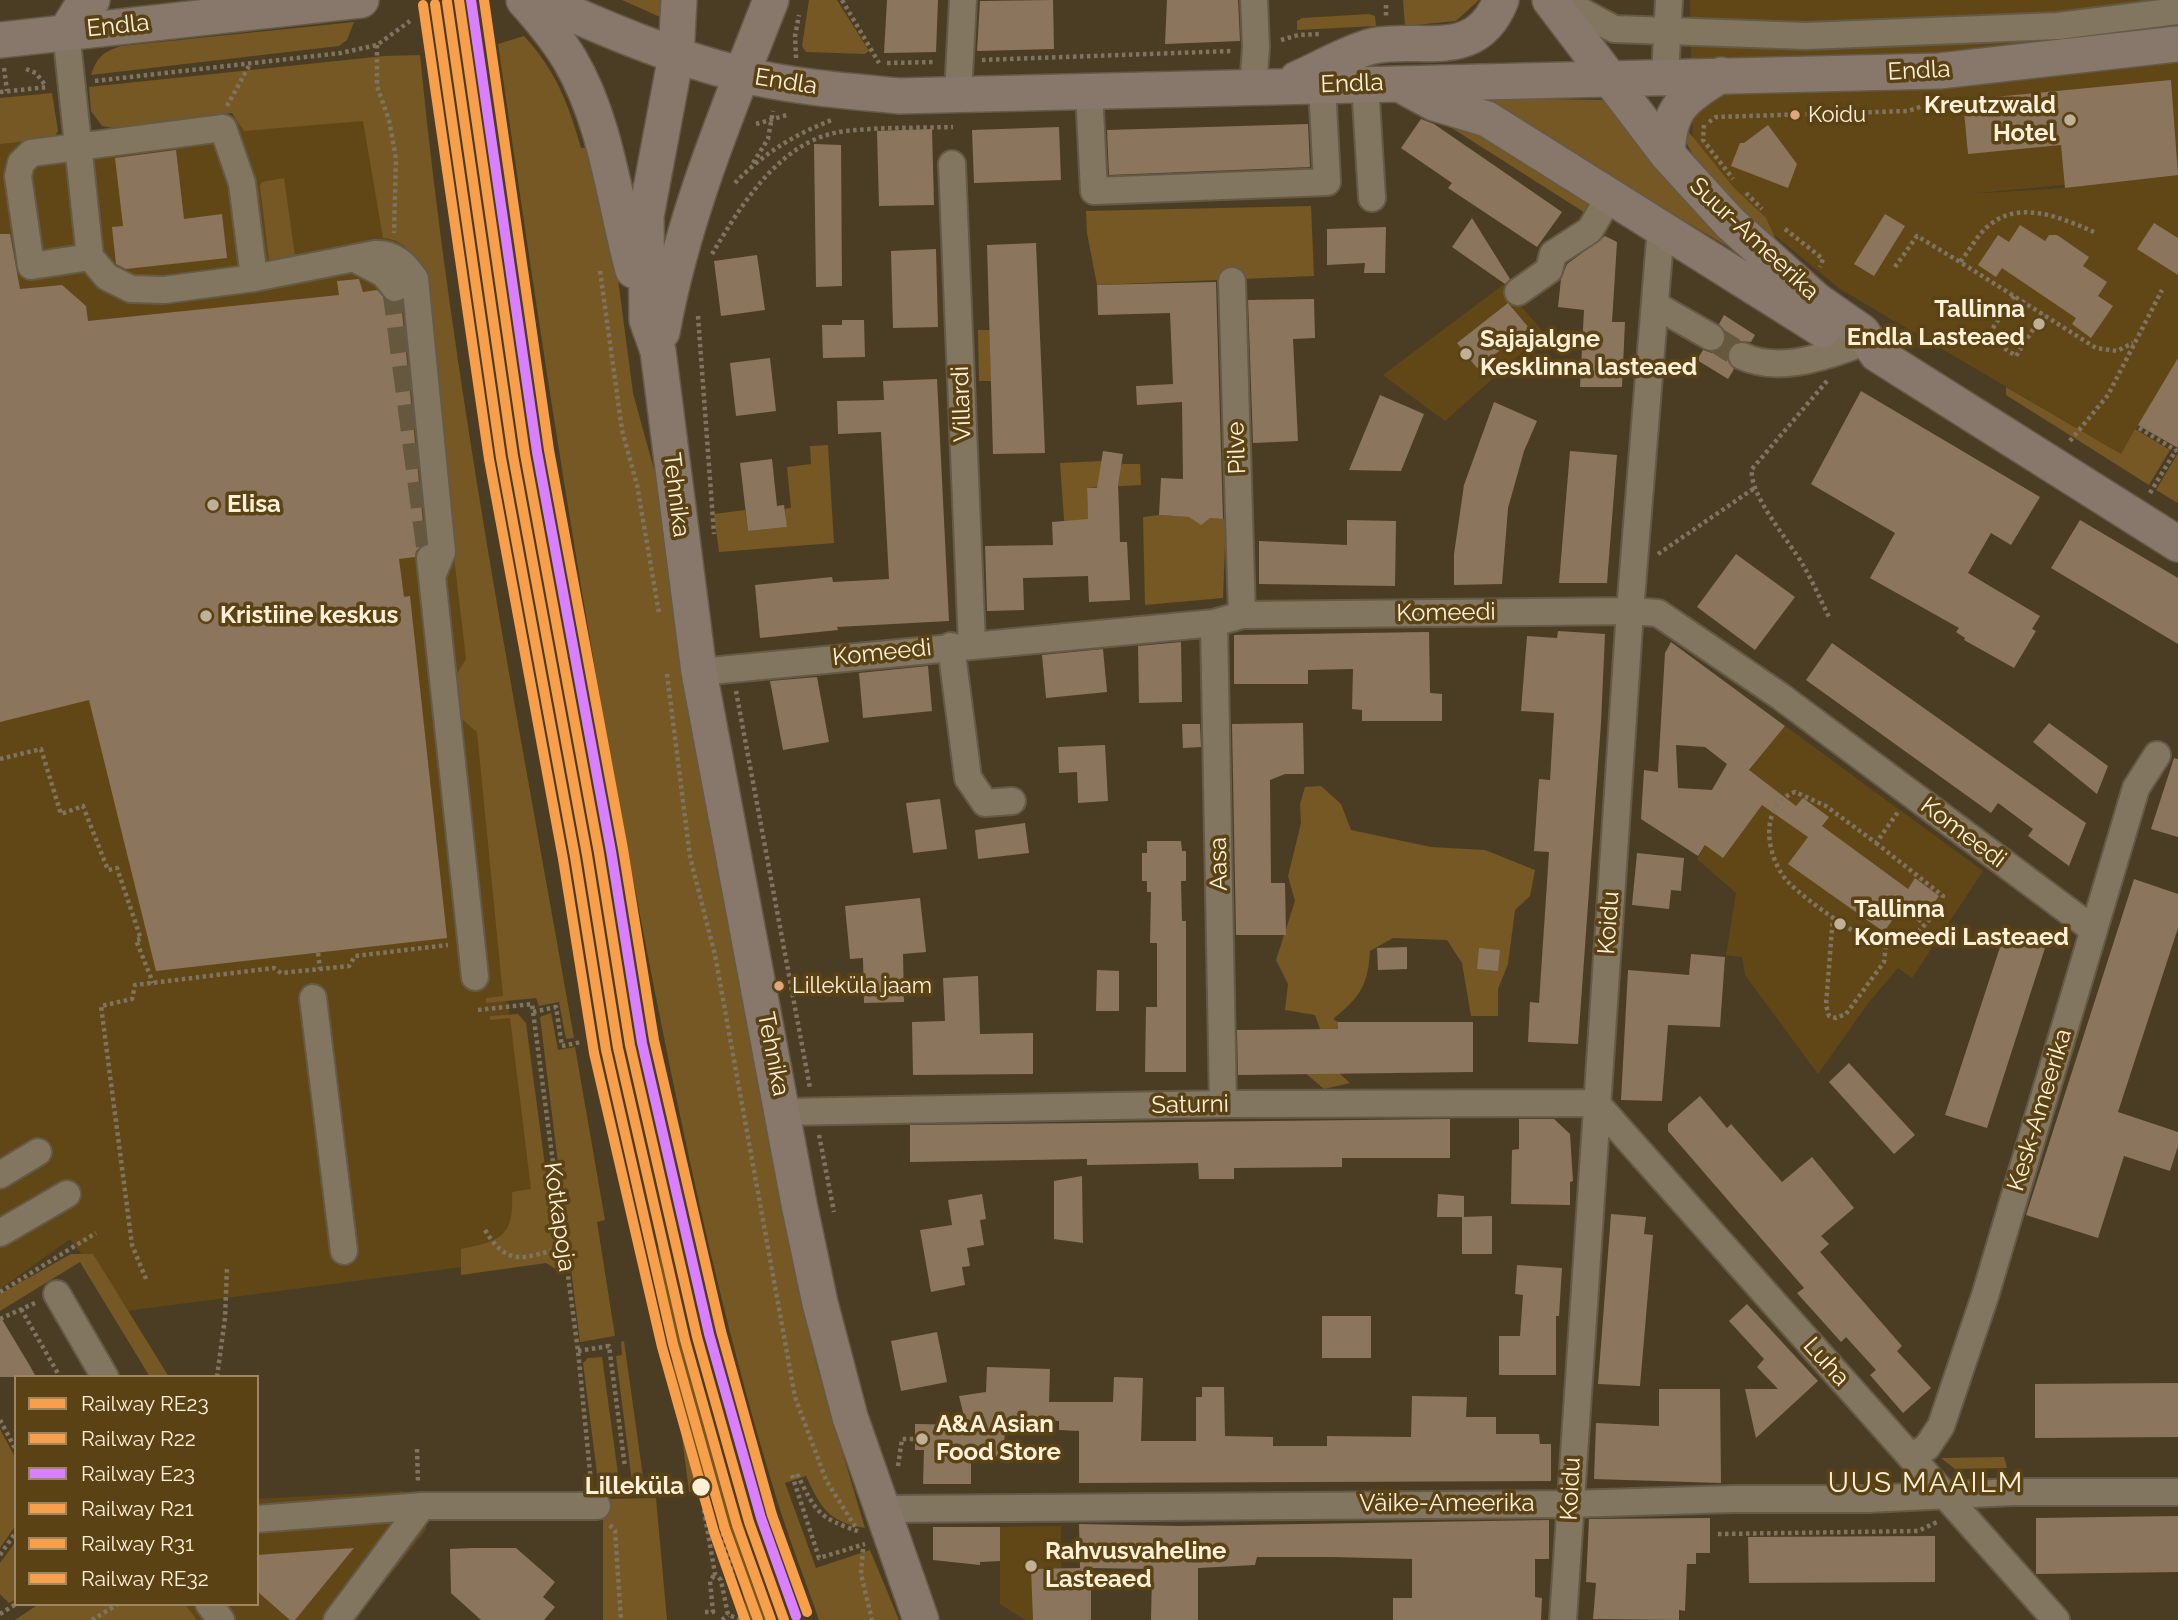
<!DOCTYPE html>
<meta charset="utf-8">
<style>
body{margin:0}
#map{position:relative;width:2178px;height:1620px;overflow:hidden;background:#4b3d24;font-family:Raleway,sans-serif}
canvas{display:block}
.legend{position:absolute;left:14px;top:1375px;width:245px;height:231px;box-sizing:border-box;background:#5b4214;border:2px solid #9c8762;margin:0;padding:9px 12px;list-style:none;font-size:21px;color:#feefd7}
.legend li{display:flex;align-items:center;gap:14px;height:35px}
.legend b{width:35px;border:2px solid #9c8762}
</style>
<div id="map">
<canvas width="2178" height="1620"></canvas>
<ul class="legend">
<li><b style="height:9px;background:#f79f4b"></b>Railway RE23</li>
<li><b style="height:9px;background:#f79f4b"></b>Railway R22</li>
<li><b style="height:9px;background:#d880ff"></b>Railway E23</li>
<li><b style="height:9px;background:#f79f4b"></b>Railway R21</li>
<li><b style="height:9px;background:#f79f4b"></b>Railway R31</li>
<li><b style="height:9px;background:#f79f4b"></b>Railway RE32</li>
</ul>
</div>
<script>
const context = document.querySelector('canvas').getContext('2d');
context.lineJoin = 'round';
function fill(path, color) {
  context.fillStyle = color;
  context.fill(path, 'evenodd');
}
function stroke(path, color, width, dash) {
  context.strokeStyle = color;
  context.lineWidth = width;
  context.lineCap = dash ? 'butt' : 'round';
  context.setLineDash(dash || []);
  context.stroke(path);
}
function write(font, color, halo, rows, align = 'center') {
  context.font = font + ' Raleway,sans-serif';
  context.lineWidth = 7;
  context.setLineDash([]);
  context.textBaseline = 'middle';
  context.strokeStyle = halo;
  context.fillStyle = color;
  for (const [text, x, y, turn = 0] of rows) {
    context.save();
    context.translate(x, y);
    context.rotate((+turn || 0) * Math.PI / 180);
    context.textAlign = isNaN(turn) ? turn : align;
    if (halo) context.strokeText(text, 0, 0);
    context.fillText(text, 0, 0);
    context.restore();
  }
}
const built = new Path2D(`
 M1690,0H2178V359L2121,454L1840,289L1738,205L1693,148ZM2148,177L2065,188L1966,194H1967Z
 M397,97L476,646L501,956L546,1262L461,1275L462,1267L126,1311L70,1239L0,1289V143Z
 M1503,285L1544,333L1445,421L1383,375Z
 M1785,726L1983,871L1912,978L1898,968L1869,1002L1818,1074L1745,975L1742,957L1726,955L1736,893L1697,859L1749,771Z
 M403,1491L427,1529L354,1620H197L185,1604H257V1499Z
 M1061,1526L1062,1620H1025L1000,1604V1527Z`);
const green = new Path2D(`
 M622,0H660V17Z
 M809,0H837L869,51L865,54L806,52L802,46Z
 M1403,0H1479L1456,21L1405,26Z
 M1369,14L1375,16L1376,26L1297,30V21L1302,18Z
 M354,22L347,40L339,46L91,75C97,57 103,52 121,46Z
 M524,36C555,69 569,105 581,148L596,147L616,264L633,393L656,477L687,705L770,1148L817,1367L865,1528C828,1522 821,1508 806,1476L785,1483L816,1568L870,1550L899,1620H819C804,1577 787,1534 774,1490C717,1302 677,1108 640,915C584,626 540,335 498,44Z
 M420,55C452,385 517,711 574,1038L566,1039L559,1002L539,1006L536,998L486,1003V998L503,996L477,732L449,708L447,690L466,659L420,267C411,251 402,239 383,238L363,121L244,131L232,113L114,128L102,126L91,111L89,87L384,56Z
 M52,93L58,131L54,138L0,144V98Z
 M1487,98L1604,100L1687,203L1730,248L1484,101Z
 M1433,116L1495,141L1596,201L1590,216Z
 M1684,126L1734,188L1766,218L1778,244C1753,221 1679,159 1684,126Z
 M284,178L295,256L277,264L269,260L260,186L262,182Z
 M1311,206L1314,276L1097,285L1087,233L1086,211Z
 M978,330H990L991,381H979Z
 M2006,387L2121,454L2135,429L2170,450L2149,485L2006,395Z
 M828,445L834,543L719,552L714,514L745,510L748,531L786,527L785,509L791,508L787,467L811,464L810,446Z
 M2178,453V503L2156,490Z
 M1101,461L1121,466L1122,464H1140L1141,485L1087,488L1088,514H1104L1065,534L1060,463Z
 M1159,515L1226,519L1223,598L1145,605L1143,517Z
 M1321,786L1341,804L1351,830L1431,847L1485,850L1535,870L1530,896L1515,910L1508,964L1498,989V1016H1471L1462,963L1447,940L1393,938L1370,951C1368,986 1360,997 1333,1019L1338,1022V1072L1350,1083L1324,1089L1304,1072L1320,1029L1315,1015L1285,1010L1288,984L1276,960L1295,901L1288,876L1301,823L1300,804L1305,787Z
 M551,1013L558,1050L575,1047L605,1220L597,1222L615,1336L580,1342L540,1017Z
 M518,1014L526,1023L559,1271L546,1263L461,1275V1249C502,1241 514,1236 512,1192L531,1189L510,1018L490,1020V1016Z
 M665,1246L706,1407L773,1620H749L718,1489L689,1492L658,1247Z
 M71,1254H93L169,1377H150L80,1262L0,1311V1294Z
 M624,1341L645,1491L633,1490L616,1356L622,1355L621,1342Z
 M602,1357L619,1481H598L583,1363L588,1358Z
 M0,1429L16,1459V1525L0,1548Z
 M2004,1457L2007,1468L1955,1469L1941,1458Z
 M656,1498L667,1620H603V1499Z
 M16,1541V1600L9,1603L0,1594V1563Z
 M39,1604H185L197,1620H15Z`);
const building = new Path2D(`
 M887,0H938L936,52L884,53Z
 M1053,0L1054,49L977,51L980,1Z
 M1167,0H1238L1240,41L1165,44Z
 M2171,80L2178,175L2065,188L2061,145L1968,154L1963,100Z
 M1421,119L1434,124L1562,212L1537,247L1448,188L1452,183L1401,148Z
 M1308,124L1310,167L1109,175L1107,130Z
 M1768,125L1797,164L1788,188L1731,166L1740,143H1744Z
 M1059,127L1061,180L974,183L972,130Z
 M932,129L934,205L879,206L877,131Z
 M814,144L841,145L842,286L816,287Z
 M176,150L184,219L222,214L227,258L126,269L116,264L112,227L123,226L115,158Z
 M1885,214L1905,226L1874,276L1854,264Z
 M1472,218L1510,279L1505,284L1452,247Z
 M2154,223L2178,238V275L2137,249Z
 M2020,225L2045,241L2049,235H2057L2089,257L2083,266L2107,282L2098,296L2113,306L2091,338L2072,324L2076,318L2002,268L1996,277L1978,265L1998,235L2009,242Z
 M1386,227L1385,273H1364L1365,263L1327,265V229Z
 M0,234H10L20,289L62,285L86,306L88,321L339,295L337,281L359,279L363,292L377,290L389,302H401L425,543L416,551L415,557L399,559L404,597L410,596L447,938L156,971L89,700L0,722Z
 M1605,236L1617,242L1612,322H1625L1622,387H1580L1584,310L1558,307L1561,279L1567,264Z
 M1036,243L1045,453L993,454L987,245Z
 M936,249L938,327L893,328L891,251Z
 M757,255L765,310L721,316L714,261Z
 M1216,282L1223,519L1210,518L1201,525L1189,517L1159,515L1161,478L1183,479L1182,402L1137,405L1136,386L1173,384L1170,313L1098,315L1097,285Z
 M1314,299L1315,338L1293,339L1298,441L1253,443L1248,300Z
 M1508,303L1529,328L1477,368L1457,343Z
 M1724,315L1755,335L1751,342L1739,341L1727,350V359L1734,369L1728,379L1697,360L1703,350L1712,353L1724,345L1727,336L1719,324Z
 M842,320H864L865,357L823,358L822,325H842Z
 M770,358L776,411L736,416L730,363Z
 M2178,358V448L2138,425Z
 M937,379L949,621L837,627L838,630L760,638L755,585L832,577L833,582L889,579L881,432L838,434L837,401L884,400L883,381Z
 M1861,391L2040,497L2011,545L1991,533L1968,573L2040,616L2032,629L2036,631L2014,668L1964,640L1965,638L1956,632L1959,628L1870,578L1895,533L1811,484Z
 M1380,395L1424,414L1401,471L1349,470Z
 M1494,402L1537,421L1524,451L1508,508L1502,584L1454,585V554L1464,485Z
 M1103,451L1123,454L1118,485L1119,509L1120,542H1127L1130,600L1089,602L1088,576L1023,578L1024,610L987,611L985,546L1053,545L1052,522L1088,519L1087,488H1097Z
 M1570,451L1617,455L1607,583H1559Z
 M772,459L777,506L784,505L787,527L748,531L740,463Z
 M1347,520L1396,521L1395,586L1259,584V541L1347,545Z
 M2080,520L2178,578V644L2051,568Z
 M1736,554L1795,597L1755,650L1697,607Z
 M1558,631L1605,634L1601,723L1578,1044L1528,1042L1530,1002L1539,1003L1549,852L1534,851L1539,779L1550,780L1554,713L1521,711L1527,636L1557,638Z
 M1429,632L1430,693L1442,694V721H1362V710L1352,709L1353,669L1308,670V684H1234V635Z
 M1181,642L1182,702L1139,703L1138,646Z
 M1671,642L1785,726L1749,770L1796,806L1803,798L1829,817L1822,826L1908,889L1915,878L1939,896L1920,923L1900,909L1884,932L1788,864L1808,837L1762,805L1723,858L1705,845L1698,856L1641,819L1644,770L1658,772L1665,653ZM1676,745L1705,747L1727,764L1712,790L1678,788Z
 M1832,643L2086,823L2069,866L2028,836L2033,829L1998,803L1991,813L1806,680Z
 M1103,649L1107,692L1046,698L1042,655Z
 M928,666L932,711L863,718L859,673Z
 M817,677L829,742L783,750L770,681Z
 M1303,723L1304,774H1285L1270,780L1271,883H1285L1286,935H1236L1232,724Z
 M2049,723L2108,766L2097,794L2033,742Z
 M1182,724H1200L1201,747L1183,748Z
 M1105,745L1108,801L1078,803L1077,772L1059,773L1058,747Z
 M2174,758L2178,759V837L2151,829Z
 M940,799L947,849L913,853L906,803Z
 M1025,823L1029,853L978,859L975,830Z
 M1147,841H1181L1182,851H1186V881H1181L1182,921H1186V1072H1145L1146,1007H1157V943H1150L1151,892H1147V881H1142V853H1147Z
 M1637,853L1684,858L1681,891L1671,890L1669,909L1632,905Z
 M2134,879L2178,894V928L2118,1112L2178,1132V1146L2170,1171L2124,1156L2098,1238L2026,1215Z
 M920,898L926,952L903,954L904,1002L864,1003L863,958L850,959L845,906Z
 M2004,935L2045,948L1987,1128L1945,1115Z
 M1407,947V969L1378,970L1377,948Z
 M1479,948L1500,950L1498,971L1477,969Z
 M1691,954L1725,957L1720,1027L1668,1025L1662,1101L1621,1100L1628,970L1689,975Z
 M1097,970L1119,971V1011H1096Z
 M978,976L980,1034L1033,1033V1074L913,1075L912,1022L945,1021L943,978Z
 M1338,1022H1473V1072L1238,1075L1237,1030L1338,1029Z
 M1849,1063L1915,1135L1894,1154L1829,1082Z
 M1700,1096L1727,1128L1731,1124L1782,1182L1812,1157L1854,1208L1821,1236L1829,1244L1820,1252L1902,1346L1897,1351L1931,1388L1903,1413L1870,1375L1876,1370L1846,1337L1841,1342L1797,1293L1804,1288L1668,1131V1124Z
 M1450,1119V1158H1342V1167L1234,1168V1179H1199L1198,1163L1087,1165V1159L910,1162V1125Z
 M1519,1119H1554L1570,1134L1573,1181L1570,1182V1205L1511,1204L1512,1150L1519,1149Z
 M1082,1176L1083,1243L1054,1239V1181Z
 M982,1194L986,1219L980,1220L984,1245L967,1248L970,1266L962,1267L965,1285L931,1292L920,1230L952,1225L948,1200Z
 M1438,1194L1464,1196V1217H1437Z
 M1611,1214L1646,1217L1644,1234L1653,1235L1640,1386L1598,1384Z
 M1492,1216V1254H1462V1217Z
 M1517,1265L1562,1268L1559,1316H1556V1375H1499V1336H1520L1523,1295L1515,1294Z
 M1747,1304L1818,1381L1756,1438L1745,1389H1778L1757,1367L1764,1359L1729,1321Z
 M0,1316L30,1366L36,1377H0Z
 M1322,1316H1371V1358H1322Z
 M937,1332L947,1382L901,1391L891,1341Z
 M987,1367L1050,1369L1049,1402H1113L1114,1377L1143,1378L1141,1441H1196V1397H1202V1387H1224L1225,1436L1273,1437V1446H1327V1436L1411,1437L1412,1396L1467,1397L1466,1417H1496V1434H1539L1540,1444H1551V1481L1079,1483V1431L1059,1430V1421L1007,1419L1002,1457H971V1484H923L924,1450H915V1424L966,1425L959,1396L986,1392Z
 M2178,1383V1437L2035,1438V1384Z
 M1659,1389H1720L1721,1483L1594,1479L1596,1423L1659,1426Z
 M2178,1516V1572L2036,1574V1518Z
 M1710,1518V1553H1696V1564H1687L1685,1611L1679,1610V1620L1593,1619L1596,1583L1586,1582L1589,1519Z
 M1549,1520V1559H1535V1597L1542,1598L1541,1620H1393V1598H1412V1559L1332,1557H1257L1255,1565L1198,1568V1620H1151L1152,1573H1149V1569L1091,1568V1620H1033L1031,1569L1080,1568L1079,1524L1180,1526Z
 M933,1527H1000V1561L980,1562V1565L933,1560Z
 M1935,1536V1582L1749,1583L1748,1537Z
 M354,1548L295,1620H290L258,1592L257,1555Z
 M473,1548H516L555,1582L543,1597L555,1607L544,1620H481L451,1593L450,1549Z`);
const minorTunnel = new Path2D(`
 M395,288L430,554
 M1711,337L1742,356`);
const path = new Path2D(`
 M842,0L879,63
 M1386,5V18
 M1281,40L1298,35L1320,34
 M377,45V86L389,120L396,159L394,233
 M796,58L795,36L799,15
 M982,60L1232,51
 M887,63L935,62
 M4,68L7,91
 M26,69L36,73L45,85
 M95,81L341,53L377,45L410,21
 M0,92L48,87
 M227,106L250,64
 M1709,122L1716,117L1908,111L1935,102
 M756,124L787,115
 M1704,125L1703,140L1733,179
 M753,163L768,139L773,111
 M735,183C761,155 795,134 832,120
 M1746,193L1762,209
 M1785,229L1823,259L1820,267
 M2094,232C2060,217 2018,199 1987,227C1977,236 1969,251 1960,262L2096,348L2117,351L2133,343
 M712,254C742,204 781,138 846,131C881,127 918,128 953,127
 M1895,267L1917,236L1960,262
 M600,271L622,430L637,485L659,613
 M2014,296L1987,337L2016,356L2043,314
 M698,316L714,534
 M1827,381L1752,469C1748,494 1790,542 1803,565C1813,582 1821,601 1830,619
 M2139,428L2177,451
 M2070,441L2108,395L2162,290
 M2150,493L2176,450
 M1658,554L1756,487
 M667,674L690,857L715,955L795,1397L826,1480L856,1528
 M736,691L810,1088
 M0,759L41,749L61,814L83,806L108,870L117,868L141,939L136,940L153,983
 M1876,843L1943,896C1935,915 1910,950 1885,945C1861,941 1808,901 1790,884C1766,860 1757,806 1795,792L1826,806L1876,843L1898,812
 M1833,916L1826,1005L1829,1016L1836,1018L1846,1014L1884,962L1886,945
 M318,953L320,969
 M478,1010L532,1004L578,1351L591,1482
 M533,1012L556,1007L562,1046L581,1042
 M819,1135L834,1212
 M485,1230C509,1270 526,1256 563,1248
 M146,1279L132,1245L101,1006L132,999L135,985L274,968L281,973L349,966L355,956L448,945
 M0,1292L96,1233
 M21,1309L60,1377
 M0,1319L37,1302
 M578,1351L609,1346L625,1467
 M217,1377L225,1318L227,1267
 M0,1420L16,1450
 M417,1449L418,1483
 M898,1466L902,1439H915
 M797,1474C817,1514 818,1517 860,1532
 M792,1475L819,1558L865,1544
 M613,1483L619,1494L651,1493
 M704,1510L715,1574L721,1580L728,1615L743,1620
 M610,1525L615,1531L621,1620
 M721,1526L743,1619
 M1718,1534L1918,1531L1937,1522
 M863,1549L861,1574L872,1620
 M0,1555L16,1532
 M705,1612H713L710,1581L715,1574
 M0,1614L16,1604
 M92,1620L118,1604
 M722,1620L728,1615`);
const minor = new Path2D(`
 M1560,0L1614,29L1806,36L2058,26L2178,11
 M66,32L90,257L107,277L131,289L164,290L254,278L375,254C394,253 405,264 415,279L442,552L432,576
 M1665,76L1669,0
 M1365,84L1372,198
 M1253,87L1256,47L1254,0
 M1089,91L1094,191L1327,182L1322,85
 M958,94L963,0
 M952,164L972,644
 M90,257L31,266L18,176L21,163L31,153L223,128L242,183L254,278
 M357,260L384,274L395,288
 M1232,281L1242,615
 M1518,292L1549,270L1553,254L1590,230L1610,196
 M1655,305L1711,337
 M1742,356C1776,372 1818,359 1851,347
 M430,558L475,977
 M1214,623L1223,1104
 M951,646L968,778L985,803L1012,801
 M699,672L1214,623L1242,615L1630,611L1658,613L1780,696L2094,930
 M313,998L344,1251
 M784,1112L1223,1104L1596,1103L2056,1620
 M0,1175L38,1152
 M0,1233L67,1194
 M57,1294L105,1377
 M1911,1457L1927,1447L1941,1426L1985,1296L2136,788L2157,755
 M884,1509L1570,1504L1733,1499H1868L2013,1492H2178
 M257,1519L422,1506H597
 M209,1604L221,1620
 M337,1620L422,1506
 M1563,1620L1630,611L1661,227`);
const major = new Path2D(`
 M524,0C541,19 557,38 570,60C607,123 614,200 633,270
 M540,0C606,29 670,57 740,74C792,87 846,91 899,96L1939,71L2178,44
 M679,0L676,56L646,216L647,320L658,351L699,672L799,1204L820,1303L850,1417L921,1620
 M1550,0L1667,154L1730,223L1816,300L1862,332L1877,354L2178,544
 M66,32L81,8L92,0
 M0,40L361,0
 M1297,79C1321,69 1348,52 1373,46C1423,36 1476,63 1501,0
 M1401,85L1434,103L1487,119L1823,330
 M1667,154C1669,107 1683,99 1721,75
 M662,332C683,216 728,110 771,0`);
const rail1 = new Path2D(`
 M459,0L525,454L599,853L630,1045L697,1337L749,1522L784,1620`);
const rail2 = new Path2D(`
 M447,2L513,456L587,855L618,1048L685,1340L737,1525L771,1620`);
const rail3 = new Path2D(`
 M471,0L537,452L611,851L642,1043L709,1334L761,1518L796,1616`);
const rail4 = new Path2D(`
 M435,4L501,458L575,857L606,1050L673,1344L725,1529L758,1620`);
const rail5 = new Path2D(`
 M484,0L549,450L623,849L654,1040L721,1331L772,1515L807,1612`);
const rail6 = new Path2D(`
 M423,5L489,459L563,859L594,1053L662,1347L714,1532L745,1620`);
const markers = [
 [1795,115,6,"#dfa77e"],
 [2070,120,7,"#bfb198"],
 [2039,324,7,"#bfb198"],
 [1466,354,7,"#bfb198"],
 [213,505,7,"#bfb198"],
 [206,616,7,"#bfb198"],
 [1840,924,7,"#bfb198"],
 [779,986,6,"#dfa77e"],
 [922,1439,7,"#bfb198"],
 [701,1487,10,"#feefd7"],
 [1031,1566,7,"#bfb198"]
];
const busNames = [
 ["Koidu",1808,115],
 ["Lilleküla jaam",792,986]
];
const streetNames = [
 ["Endla",118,26,-6],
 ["Endla",1919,71,-3],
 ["Endla",786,82,9],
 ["Endla",1352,84,-2],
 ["Suur-Ameerika",1754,239,43],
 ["Villardi",962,404,-92],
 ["Pilve",1237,448,-92],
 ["Tehnika",676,495,83],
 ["Komeedi",1446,613,-1],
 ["Komeedi",882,653,-6],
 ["Komeedi",1963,833,37],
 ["Aasa",1219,864,-91],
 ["Koidu",1609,923,-86],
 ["Tehnika",773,1054,79],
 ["Saturni",1190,1105,-1],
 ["Kesk-Ameerika",2040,1110,-73],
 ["Kotkapoja",559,1217,82],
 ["Luha",1826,1362,48],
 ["Koidu",1571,1489,-87],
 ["Väike-Ameerika",1447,1504]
];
const poiNames = [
 ["Kreutzwald",2056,106,"right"],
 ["Hotel",2056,134,"right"],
 ["Tallinna",2025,310,"right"],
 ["Endla Lasteaed",2025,338,"right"],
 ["Sajajalgne",1480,340],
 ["Kesklinna lasteaed",1480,368],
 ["Elisa",227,505],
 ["Kristiine keskus",220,616],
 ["Tallinna",1854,910],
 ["Komeedi Lasteaed",1854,938],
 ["A&A Asian",936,1425],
 ["Food Store",936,1453],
 ["Rahvusvaheline",1045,1552],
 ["Lasteaed",1045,1580]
];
const stopNames = [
 ["Lilleküla",684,1487]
];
const quarterNames = [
 ["UUS MAAILM",1926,1484]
];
fill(built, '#624716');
fill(green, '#755823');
fill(building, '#8b755d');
stroke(minorTunnel, '#66583f', 26, [26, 13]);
stroke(minor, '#645a47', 30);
stroke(major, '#645a47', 38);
stroke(path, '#7f7462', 4.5, [3.5, 3.5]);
stroke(minor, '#827660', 26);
stroke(major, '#87786b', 35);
stroke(rail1, '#f79f4b', 10);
stroke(rail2, '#f79f4b', 10);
stroke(rail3, '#d880ff', 10);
stroke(rail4, '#f79f4b', 10);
stroke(rail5, '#f79f4b', 10);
stroke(rail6, '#f79f4b', 10);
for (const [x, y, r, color] of markers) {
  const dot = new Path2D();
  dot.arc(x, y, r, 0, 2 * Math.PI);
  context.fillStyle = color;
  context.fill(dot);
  stroke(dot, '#5b4214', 2.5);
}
write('22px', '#feefd7', '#5b4214', busNames, 'left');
write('24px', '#feefd7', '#5b4214', streetNames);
write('bold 24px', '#feefd7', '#5b4214', poiNames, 'left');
write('bold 24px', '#feefd7', '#5b4214', stopNames, 'right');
context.letterSpacing = '2px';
write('28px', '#feefd7', '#5b4214', quarterNames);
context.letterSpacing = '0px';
</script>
